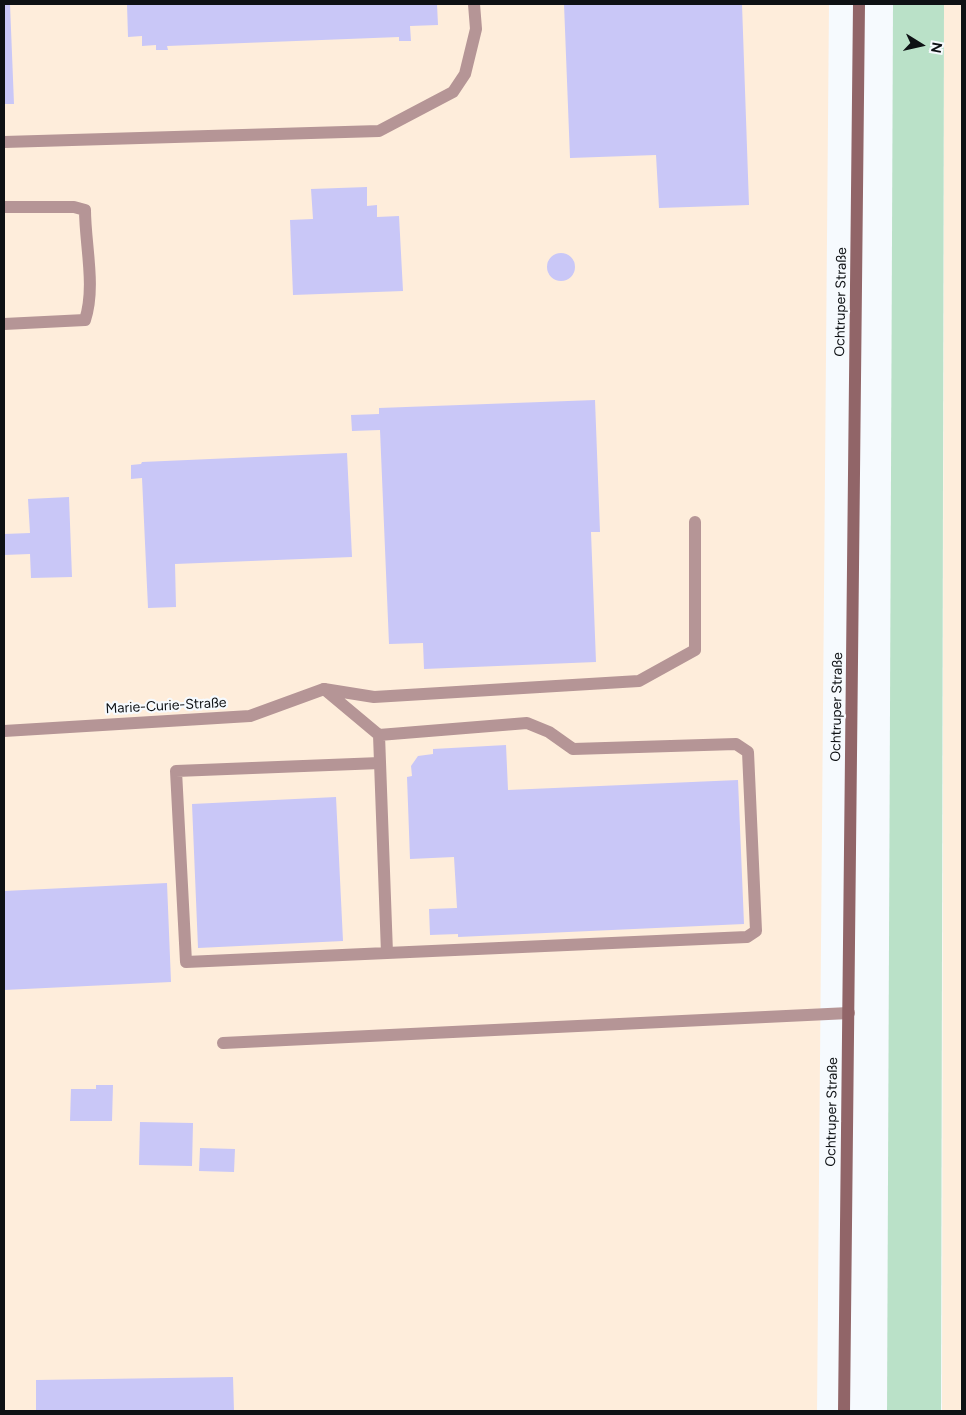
<!DOCTYPE html>
<meta charset="utf-8">
<style>
body{margin:0}
#map{position:relative;width:966px;height:1415px;overflow:hidden;background:#f6fafe;font-family:Figtree,sans-serif}
canvas{display:block}
.frame{position:absolute;inset:0;border:5px solid #0e1114;pointer-events:none}
.north{position:absolute;left:896px;top:20px;width:50px;height:50px;-webkit-text-stroke:4px #f6fafe;paint-order:stroke;rotate:100deg;font-size:14px;font-weight:700;line-height:20px;text-align:center;color:#0e1114}
.north::after{content:'';display:block;margin:auto;width:18px;height:22px;background:#0e1114;clip-path:polygon(50% 0,100% 100%,50% 72%,0 100%)}
</style>
<div id="map">
<canvas width="966" height="1415"></canvas>
<div class="frame"></div>
<div class="north">N</div>
</div>
<script>
const context = document.querySelector('canvas').getContext('2d');
context.lineJoin = 'round';
function fill(path, color) {
  context.fillStyle = color;
  context.fill(path, 'evenodd');
}
function stroke(path, color, width, dash) {
  context.strokeStyle = color;
  context.lineWidth = width;
  context.lineCap = dash ? 'butt' : 'round';
  context.setLineDash(dash || []);
  context.stroke(path);
}
function write(font, color, halo, rows, align = 'center') {
  context.font = font + ' Figtree,sans-serif';
  context.lineWidth = 4.5;
  context.setLineDash([]);
  context.textBaseline = 'middle';
  context.strokeStyle = halo;
  context.fillStyle = color;
  for (const [text, x, y, turn = 0] of rows) {
    context.save();
    context.translate(x, y);
    context.rotate((+turn || 0) * Math.PI / 180);
    context.textAlign = isNaN(turn) ? turn : align;
    if (halo) context.strokeText(text, 0, 0);
    context.fillText(text, 0, 0);
    context.restore();
  }
}
const commercial = new Path2D(`
 M4,4H829L817,1411H4Z
 M944,4H962V1411H942Z`);
const green = new Path2D(`
 M893,4H944L941,1411H887Z`);
const building = new Path2D(`
 M4,4H10L14,104H4Z
 M127,4H437L438,25L410,26L411,41H399V37L167,46L168,50H156V45L142,46V36L128,37Z
 M564,4H742L749,205L659,208L656,155L570,158Z
 M367,187V206L377,205V217L399,216L403,291L293,295L290,220L313,219L311,189Z
 M547 267a14 14 0 1 1 28 0a14 14 0 1 1-28 0Z
 M595,400L600,532H591L596,662L424,669L423,643L389,644L380,430L352,431L351,415L379,414V408Z
 M347,453L352,557L175,564L176,607L148,608L142,478L131,479V465L141,464L142,462Z
 M69,497L72,577L31,578L30,554L4,555V534L30,533L28,499Z
 M506,745L508,790L738,780L744,924L458,937V934L430,935L429,909L457,908L454,857L410,859L407,777L412,776L411,766L418,756L433,754V749Z
 M336,797L343,941L198,948L192,804Z
 M167,883L171,982L4,990V891Z
 M96,1085H113L112,1121H70L71,1089H96Z
 M140,1122L193,1123L192,1166L139,1165Z
 M200,1148L235,1149L234,1172L199,1171Z
 M233,1377L234,1411H36V1380Z`);
const lane = new Path2D(`
 M4,142L379,131L453,92L465,74L476,29L474,4
 M4,207H74L85,210C85,244 96,287 85,320L4,324
 M324,689L379,735L527,723L549,732L573,749L736,744L748,752L756,931L747,937L387,953L379,735
 M324,689L374,697L639,681L695,650V522
 M380,763L176,771L186,962L387,953
 M223,1043L849,1013`);
const street = new Path2D(`
 M4,731L250,716L324,689`);
const secondary = new Path2D(`
 M844,1411L859,4`);
const streetNames = [
 ["Ochtruper Straße",841,302,-89],
 ["Marie-Curie-Straße",166,706,-3],
 ["Ochtruper Straße",837,707,-89],
 ["Ochtruper Straße",832,1112,-89]
];
fill(commercial, '#feeddb');
fill(green, '#bae1c8');
fill(building, '#c9c7f7');
stroke(lane, '#b59596', 12);
stroke(street, '#b59596', 12);
stroke(secondary, '#916568', 12);
write('14px', '#0e1114', '#f6fafe', streetNames);
</script>
